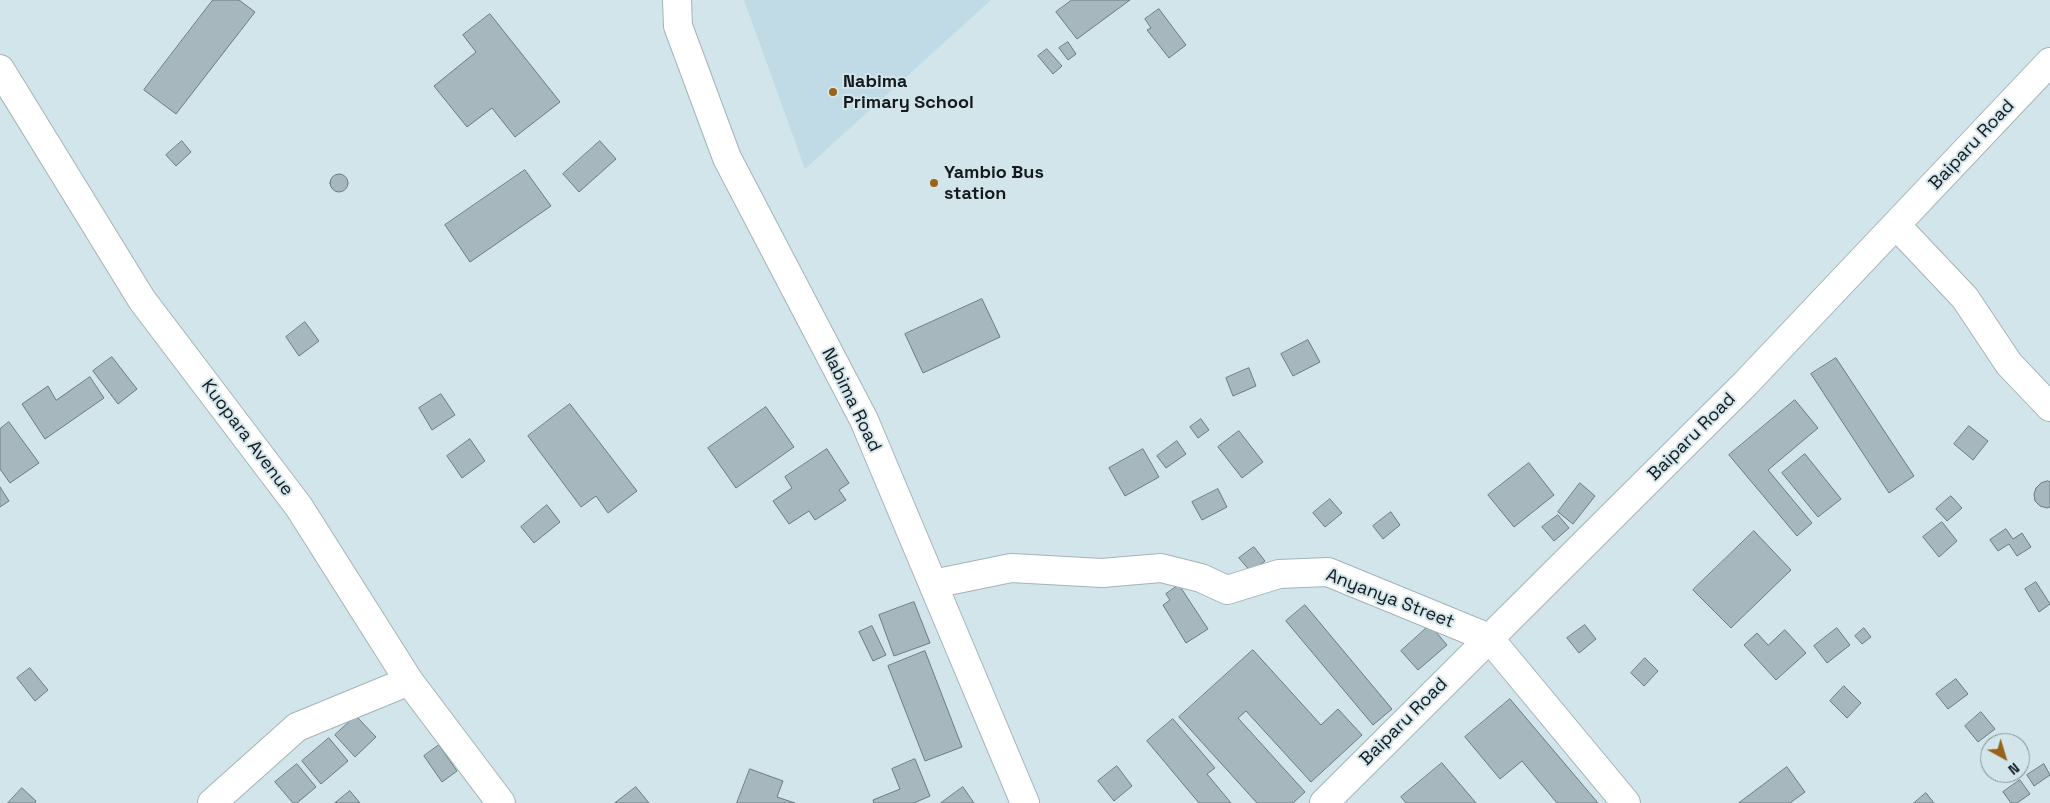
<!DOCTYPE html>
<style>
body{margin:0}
#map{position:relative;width:2050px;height:803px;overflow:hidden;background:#d2e5eb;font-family:"Space Grotesk",sans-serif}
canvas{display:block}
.north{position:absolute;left:1980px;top:733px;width:50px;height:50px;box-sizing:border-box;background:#d2e5eb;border:1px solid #869398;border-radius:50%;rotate:141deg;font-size:14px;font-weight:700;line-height:20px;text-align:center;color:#13191c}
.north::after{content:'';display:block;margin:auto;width:18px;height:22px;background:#976419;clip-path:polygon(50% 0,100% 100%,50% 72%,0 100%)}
</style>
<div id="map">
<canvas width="2050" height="803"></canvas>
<div class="north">N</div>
</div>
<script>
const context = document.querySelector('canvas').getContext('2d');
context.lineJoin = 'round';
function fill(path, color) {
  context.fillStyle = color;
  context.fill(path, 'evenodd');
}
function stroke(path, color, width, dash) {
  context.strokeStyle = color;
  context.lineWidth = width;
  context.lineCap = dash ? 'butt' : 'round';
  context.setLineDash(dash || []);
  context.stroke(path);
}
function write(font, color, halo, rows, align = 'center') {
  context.font = font + ' "Space Grotesk",sans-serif';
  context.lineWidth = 4;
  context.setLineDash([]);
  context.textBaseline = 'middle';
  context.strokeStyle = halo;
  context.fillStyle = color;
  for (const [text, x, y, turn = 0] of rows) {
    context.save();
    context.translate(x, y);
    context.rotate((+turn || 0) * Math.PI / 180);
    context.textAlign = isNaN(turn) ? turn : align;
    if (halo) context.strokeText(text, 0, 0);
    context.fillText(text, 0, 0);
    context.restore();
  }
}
const built = new Path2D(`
 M744,0H991L805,169Z`);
const building = new Path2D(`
 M213,0H239L255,12L176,114L144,90Z
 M1072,0H1130L1077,39L1056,12Z
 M1159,9L1186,45L1169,58L1147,30L1151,28L1145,19Z
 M490,14L560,102L515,137L492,108L467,127L434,86L476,52L463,35Z
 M1068,42L1076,54L1068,60L1059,48Z
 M1047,49L1062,66L1053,74L1038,56Z
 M182,141L191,152L176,166L166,155Z
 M600,141L616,159L579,192L563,174Z
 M525,170L551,206L470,262L445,225Z
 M330 183a9 9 0 1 1 18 0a9 9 0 1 1-18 0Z
 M982,299L1000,337L923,373L905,334Z
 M305,322L319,341L299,356L286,337Z
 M1308,340L1320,362L1293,376L1281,354Z
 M112,357L137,389L118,404L93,371Z
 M1836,358L1914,476L1889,493L1811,374Z
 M1249,368L1256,386L1233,396L1226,378Z
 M90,377L104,398L45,439L22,404L48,386L56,400Z
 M441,394L455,415L432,430L419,408Z
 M1795,400L1818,428L1768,470L1812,523L1797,536L1729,455Z
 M570,404L637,491L608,513L596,496L581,507L528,436Z
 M766,407L794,447L736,488L708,448Z
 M1201,419L1209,430L1198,438L1190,427Z
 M9,422L39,463L10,483L0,469V429Z
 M1969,426L1988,441L1973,460L1954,444Z
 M1239,431L1263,462L1242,478L1218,447Z
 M470,439L485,461L462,478L447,456Z
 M1177,441L1186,454L1166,468L1157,456Z
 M827,449L849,483L839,490L846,500L815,520L809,511L789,524L773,501L792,488L785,477Z
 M1143,449L1159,477L1125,496L1109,468Z
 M1805,454L1841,499L1818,517L1782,473Z
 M1529,463L1554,495L1514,527L1488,495Z
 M2048,481L2050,482V507L2047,508L2040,506L2035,501L2034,494L2036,488L2041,483Z
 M1580,483L1595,496L1573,524L1558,512Z
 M0,487L9,501L0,507Z
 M1218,489L1227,507L1202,520L1192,502Z
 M1951,496L1962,508L1947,521L1936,509Z
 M1330,499L1342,513L1325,527L1313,513Z
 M547,505L560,522L534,543L521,527Z
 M1391,512L1400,525L1383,539L1373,526Z
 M1558,515L1569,528L1554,541L1542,527Z
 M1942,522L1957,541L1939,557L1923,537Z
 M2006,529L2013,539L2022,533L2031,547L2017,556L2009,544L1998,551L1990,540Z
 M1754,531L1791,570L1731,628L1693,590Z
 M1254,547L1265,561L1251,572L1239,558Z
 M2036,582L2050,604L2039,612L2025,589Z
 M1179,585L1208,629L1186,643L1163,605L1170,600L1166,594Z
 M914,602L930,643L894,656L879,615Z
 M1305,605L1392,709L1373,725L1286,621Z
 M1430,625L1447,645L1418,670L1401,651Z
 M1585,625L1596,639L1579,653L1567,638Z
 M872,626L886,655L873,661L859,632Z
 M1837,628L1850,645L1827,663L1814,646Z
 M1864,628L1871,637L1862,644L1855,636Z
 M1785,630L1806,653L1776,680L1744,645L1757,633L1768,645Z
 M1253,650L1321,725L1338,709L1362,735L1311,782L1246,711L1238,718L1305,792L1293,803H1257L1179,717Z
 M925,651L962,747L925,761L888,666Z
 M1645,658L1658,671L1644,686L1631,673Z
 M30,668L48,690L35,701L17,678Z
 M1956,679L1968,694L1948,709L1936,694Z
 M1844,686L1861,703L1847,718L1830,701Z
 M1510,699L1598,803H1557L1522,761L1500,779L1465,737Z
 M1981,712L1995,729L1978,742L1965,726Z
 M356,716L376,737L355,757L335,735Z
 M1173,719L1215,768L1207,774L1231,803H1199L1147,741Z
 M329,738L348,761L321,784L302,761Z
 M439,745L457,771L442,782L424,756Z
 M915,759L930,796L914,803H874L873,800L900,789L892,769Z
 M1442,763L1476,803H1406L1401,797Z
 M297,764L316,787L297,803H293L275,782Z
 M2044,764L2050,775L2034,786L2027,775Z
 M1117,766L1132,786L1114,801L1098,781Z
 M1787,767L1805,792L1790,803H1739Z
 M750,769L783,781L777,797L795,803H737Z
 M2020,780L2030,794L2017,803H2011L2003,792Z
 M636,787L649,803H615Z
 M963,787L974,803H941Z
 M22,788L36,801L35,803H8Z
 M350,791L360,803H335Z
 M1926,793L1934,803H1914Z`);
const minor = new Path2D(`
 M677,0L678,26L727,158L864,420L1025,803
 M0,69L142,300L299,507L409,681L501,803
 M1896,225L1965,298L2009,364L2050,407
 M933,584L1011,568L1102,573L1161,568L1201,578L1227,590L1279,574L1328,572L1489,638L1626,803
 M212,803L297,727L409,681`);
const tertiary = new Path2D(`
 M1324,803L1746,383L2050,62`);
const markers = [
 [833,92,5,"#976419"],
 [934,183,5,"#976419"]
];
const poiNames = [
 ["Nabima",843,82],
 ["Primary School",843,103],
 ["Yambio Bus",944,173],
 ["station",944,194]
];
const streetNames = [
 ["Baiparu Road",1972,145,-47],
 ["Nabima Road",851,400,64],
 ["Baiparu Road",1692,437,-45],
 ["Kuopara Avenue",247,438,53],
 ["Anyanya Street",1390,599,21],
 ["Baiparu Road",1404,722,-45]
];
fill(built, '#c0dbe5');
fill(building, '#a6b8be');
stroke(building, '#6a7b81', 1);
stroke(minor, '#a2b4ba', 30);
stroke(tertiary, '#a2b4ba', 30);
stroke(minor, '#fff', 28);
stroke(tertiary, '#fff', 28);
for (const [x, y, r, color] of markers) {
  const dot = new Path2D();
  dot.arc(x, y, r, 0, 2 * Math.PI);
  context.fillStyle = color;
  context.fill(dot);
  stroke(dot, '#d2e5eb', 2);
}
write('bold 18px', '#13191c', '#d2e5eb', poiNames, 'left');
write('18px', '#13191c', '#d2e5eb', streetNames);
</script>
